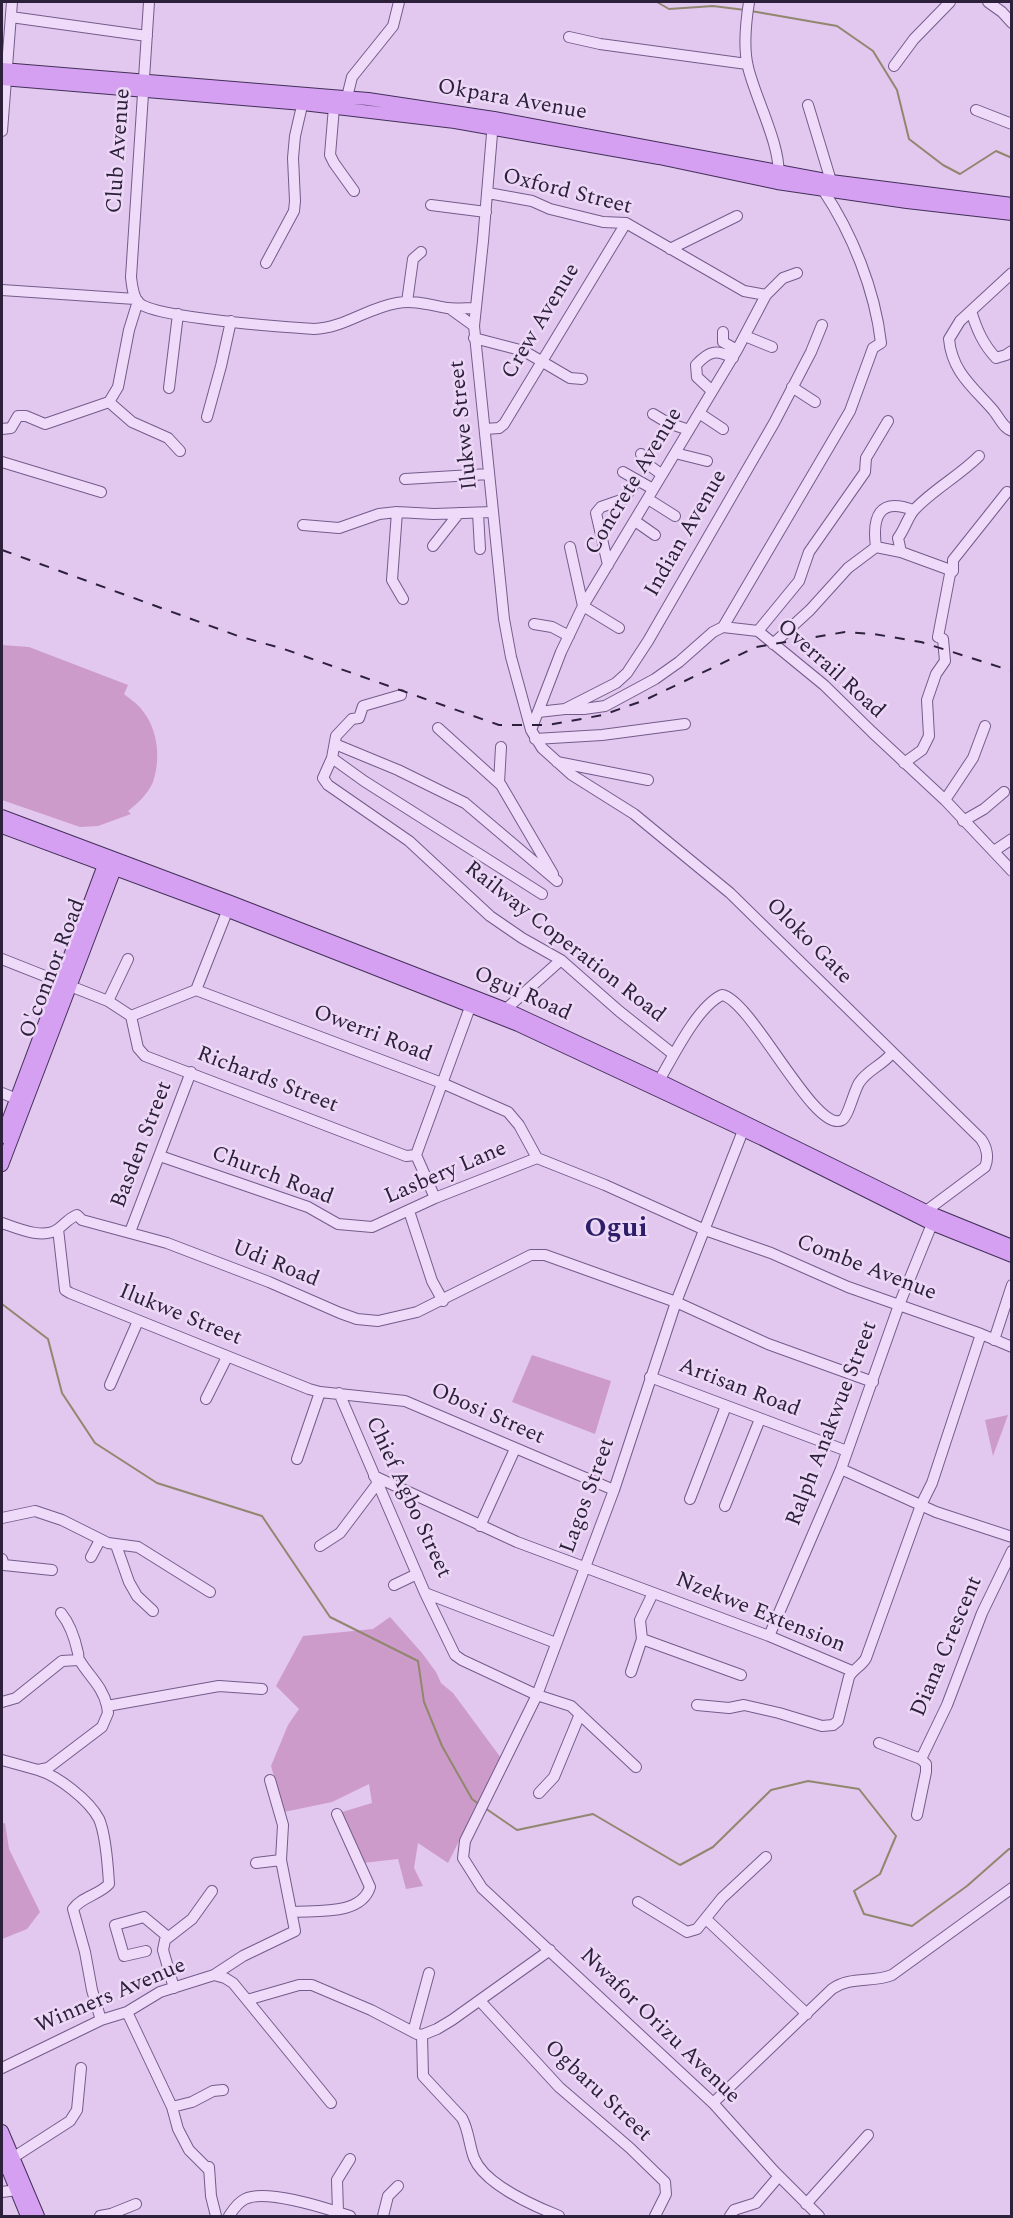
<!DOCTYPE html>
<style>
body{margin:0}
#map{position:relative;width:1013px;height:2218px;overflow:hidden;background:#e2c7ef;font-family:Spectral,serif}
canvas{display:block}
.frame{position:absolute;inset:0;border:3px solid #2c203b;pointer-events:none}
</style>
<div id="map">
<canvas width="1013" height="2218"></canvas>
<div class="frame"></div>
</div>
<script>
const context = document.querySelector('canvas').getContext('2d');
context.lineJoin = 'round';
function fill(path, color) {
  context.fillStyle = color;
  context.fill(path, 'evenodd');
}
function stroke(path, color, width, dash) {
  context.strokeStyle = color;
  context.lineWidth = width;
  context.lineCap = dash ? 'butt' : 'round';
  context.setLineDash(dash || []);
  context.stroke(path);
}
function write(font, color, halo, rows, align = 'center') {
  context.font = font + ' Spectral,serif';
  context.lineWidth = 5;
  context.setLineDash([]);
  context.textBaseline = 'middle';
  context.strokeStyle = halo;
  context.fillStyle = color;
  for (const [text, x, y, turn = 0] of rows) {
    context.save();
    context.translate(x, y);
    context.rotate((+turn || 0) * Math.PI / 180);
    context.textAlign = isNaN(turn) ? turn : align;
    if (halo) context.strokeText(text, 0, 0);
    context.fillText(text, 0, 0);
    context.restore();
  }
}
const green = new Path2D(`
 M2,645L29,647L128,685L124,694C130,699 138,704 142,710C158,729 161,759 153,782C148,794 138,803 128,811L131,814L98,826L80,827L2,800Z
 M532,1355L611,1381L595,1434L512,1402Z
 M1008,1415L993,1456L985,1420Z
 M390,1617L422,1653L436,1672L441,1683L453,1693L501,1758L448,1863L418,1843L414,1868L423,1886L406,1889L398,1859L363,1863L342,1812L372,1803L369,1784L332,1802L284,1812L271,1766L288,1725L299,1709L276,1686L303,1636L373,1629Z
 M5,1823L9,1849L40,1912L27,1929L2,1939V1824Z`);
const stream = new Path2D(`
 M657,2L669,9L713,6L745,10
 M751,11L837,26L873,51L897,90L909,139L943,165L960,174L996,151L1012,158
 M2,1304L48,1339L62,1393L95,1443L157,1483L262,1516L330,1617L418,1661L424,1702L442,1746L472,1799L480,1805
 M485,1808L517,1830L593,1814L680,1865L713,1847L771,1790L808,1781L859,1789L896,1836L880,1874L854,1891L864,1914L912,1926L967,1886L1009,1849H1012`);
const minor = new Path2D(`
 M149,2L131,277C132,286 133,297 139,303C156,318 285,327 314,329C344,328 367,308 397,303C414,300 430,305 447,308C456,309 466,308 475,308
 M749,2C746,21 743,47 748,67C755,98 783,149 778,179
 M988,2L1002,12L1012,23
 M11,17L147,36
 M569,37L600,44L747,64
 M894,66L914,39L950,2
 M347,97L352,77L393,26L399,2
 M808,105L831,181
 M334,107L330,155L334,163L354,191
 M976,110L1012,124
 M493,122L483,241L474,326L504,619L511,657L531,730L542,748L572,775L634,814L730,893L981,1139C987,1147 989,1158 985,1167L926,1211
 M2,131L12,2
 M488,193L532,201L550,209L603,222L626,223L744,291L766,295
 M431,205L486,212
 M670,249L737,216
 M266,263L294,211L295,201L293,158L295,136L304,97
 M1012,273L960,321L949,339C952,372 973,387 993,410C999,417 1003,428 1012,431
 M2,290L135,299
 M407,302L413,259L421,252
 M449,308L474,326
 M971,311C977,330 983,344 996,358L1006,355L1012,351
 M723,332V342L737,350
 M745,336L772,347
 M474,338L524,351L570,378L582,379
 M792,387L815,402
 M169,388L178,314
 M712,391L697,377L696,365C709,351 716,349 733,358
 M109,402L132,422L168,438L180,451
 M699,413L723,429
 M653,414L668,423L689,430
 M207,417L221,366L231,321
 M2,429L11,428L18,416H26L45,424L109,402L118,387L129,330L138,301
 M485,429L499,428L504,424L626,223
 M675,453L707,461
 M641,454L650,466L661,474
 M2,462L101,492
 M623,472L653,489
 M405,479L489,474
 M648,499L675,516
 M397,512L392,580L403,599
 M478,513L480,549
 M635,521L655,535
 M303,525L339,528L379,514L397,512L434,514L493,512
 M433,546L459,513
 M570,547L583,606L619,628
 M876,547C872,517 879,497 913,510
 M901,552L898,538C905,529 908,516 915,509C934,489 959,476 979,456
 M608,565L596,513L601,507L624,499L637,480
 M534,624L552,627L569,636
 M723,627L850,411L873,348L881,343C875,290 852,233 823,190
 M758,631L799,581L809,552L865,472L866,458L888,421
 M773,644L810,610L848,568L876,547L901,552L953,571
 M401,695L363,706L359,718L352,719L336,736L332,758L323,778L328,785L409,841L490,916L522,938L561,960L619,1011L673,1054
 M565,709H584L605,706L655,679L679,662L713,632L723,627L758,631L824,685L872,732L945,800L1012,871
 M538,712L565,709L616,683L627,673L648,641L774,423L811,352L822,325
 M438,728L501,785L553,874
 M531,730L561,652L583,606L737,350L766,295L783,278L797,273
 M535,739L602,735L685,724
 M335,744L398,770L465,803L557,881
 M332,758L364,781L542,894
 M557,762L648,780
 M904,763L922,750L929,736L927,700L936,674L945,661L943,639L938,637L950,574L953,571V560L1007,492
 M499,783L501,747
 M945,800L973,758L985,726
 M963,821L984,809L1004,792
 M994,851L1012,839
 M2,959L108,1001L131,1016
 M196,990L230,904
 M108,1001L128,959
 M506,1009L561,960
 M131,1016L196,990L442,1083L508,1112L519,1125L537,1158L605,1185L705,1230L771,1253L848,1287L981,1334L1012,1347
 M131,1016L138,1048L145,1056L406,1156L416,1155
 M656,1086C671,1061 696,1007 722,995C752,1000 815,1135 842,1120C848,1117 854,1091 859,1083C868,1069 882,1066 892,1053
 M2,1093L24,1102
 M746,1123L676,1302L614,1490L537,1695L465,1841L463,1858L482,1888L713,2103L774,2171L819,2216
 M416,1155L473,999
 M416,1155L435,1198
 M160,1156L308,1207L338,1224L372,1227L435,1198L537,1158
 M409,1211L432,1281L443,1301
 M2,1223C17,1228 43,1240 58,1229C65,1224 69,1218 77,1215L82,1220L167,1243L269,1282L340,1313L357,1319L378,1321L417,1312L531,1255H545L676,1302L768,1344L873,1382
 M58,1229L65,1290L70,1293L309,1389L320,1392L405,1401L614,1490
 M130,1232L191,1072
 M994,1340L1012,1285
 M650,1377L847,1451
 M110,1385L138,1321
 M339,1393L425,1593L556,1643
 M206,1399L227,1357
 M297,1459L320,1392
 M841,1469L936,1512L1012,1537
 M374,1476L517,1542L769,1636L852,1671
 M690,1499L726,1406
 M725,1506L760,1419
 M2,1518L35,1511L62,1520L108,1543L138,1547L210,1592
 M480,1526L515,1449
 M116,1545L129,1582L137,1596L153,1611
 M320,1546L340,1533L377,1484
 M91,1557L100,1540
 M2,1559L4,1565L52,1570
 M394,1585L417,1574
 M425,1593L455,1655L462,1660L537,1695L571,1706L636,1767
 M61,1613C70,1624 75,1639 78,1653C79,1657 77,1658 80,1661C89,1676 103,1687 107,1706
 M769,1636L841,1469L899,1305L934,1219
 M642,1639L741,1675
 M631,1672L642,1639L640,1620L653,1593
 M2,1702L16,1698L62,1661L78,1660
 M697,1705L729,1708L744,1705L779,1713L822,1726L833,1725L838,1721L849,1677C853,1669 862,1666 866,1658L921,1505L932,1483L981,1334
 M879,1743L921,1759L926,1764V1772L917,1815
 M921,1759L947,1705L982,1613L1012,1551
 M2,1760L38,1770L48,1768L102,1727L108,1713L107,1706L219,1686L262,1689
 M38,1770C58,1776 89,1800 99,1819C106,1835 108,1867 109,1884C99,1895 81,1897 73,1909L85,1952L92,1990L101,2020
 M539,1793L554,1777L580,1714
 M256,1863L281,1860
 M638,1902L687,1932L697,1929L722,1898L766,1857
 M292,1912C316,1910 361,1916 370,1887L337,1814
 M706,1919L807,2014
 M146,1951L124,1956L115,1925L144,1917L168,1937
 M214,1975L243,1956L295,1931L281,1860L283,1825L270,1780
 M174,1988L163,1950L165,1940L192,1919L212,1891
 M247,2000L331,2103
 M480,2001L559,2087L630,2148L665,2182L666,2194L655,2216
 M127,2012L172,2107L178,2129L189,2150L209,2170
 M413,2032L429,1973
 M422,2035L423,2076L462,2118C469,2131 469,2145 474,2158C485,2185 534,2206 559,2216
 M2,2068L101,2020L127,2012L160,1992L214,1975L225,1978L233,1983L247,2000L299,1985H312L371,2010L417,2034L422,2035L437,2029L452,2020L550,1950
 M713,2103L832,1989C850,1976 872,1983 892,1975L1012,1888
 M172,2107L192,2102L213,2091L223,2090
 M14,2157L70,2121L77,2110L81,2068
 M209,2167L211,2196L216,2216
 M2,2192L17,2190
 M806,2204L868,2135
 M338,2212L337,2180L350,2159
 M100,2216L111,2214L136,2204
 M229,2216C233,2210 237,2203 245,2199C266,2188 328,2209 350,2216
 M383,2216L388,2196L398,2186
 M730,2216L734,2210L756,2203L779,2176`);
const major = new Path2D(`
 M2,69L368,99L494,118L831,181L1012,204
 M2,79L303,104L455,122L659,158L777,183L907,202L1012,214
 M2,816L231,902L506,1009L659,1080L926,1211L1012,1246
 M2,827L228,911L518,1025L762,1139L932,1224L1012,1256
 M2,1137L107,857
 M2,1165L118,861
 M2,2131L38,2216
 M2,2155L27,2216`);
const rail = new Path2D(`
 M2,550L238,636L284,649L499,725H548L603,715L645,700L756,647L845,632L874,634L921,642L1012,671`);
const streetNames = [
 ["Okpara Avenue",512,101,10],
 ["Club Avenue",120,151,-86],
 ["Oxford Street",567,193,14],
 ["Crew Avenue",542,322,-59],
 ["Ilukwe Street",465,425,-96],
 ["Concrete Avenue",635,482,-59],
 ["Indian Avenue",687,534,-60],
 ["Overrail Road",830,670,42],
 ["Oloko Gate",808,942,45],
 ["Railway Coperation Road",564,943,38],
 ["O'connor Road",54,969,-69],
 ["Ogui Road",522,995,24],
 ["Owerri Road",372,1035,21],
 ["Richards Street",267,1081,21],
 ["Basden Street",143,1145,-69],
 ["Lasbery Lane",446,1174,-23],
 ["Church Road",272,1177,21],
 ["Udi Road",275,1265,22],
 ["Combe Avenue",866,1269,21],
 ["Ilukwe Street",180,1316,22],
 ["Artisan Road",739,1389,21],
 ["Obosi Street",487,1415,24],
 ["Ralph Anakwue Street",833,1424,-69],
 ["Lagos Street",589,1496,-70],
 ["Chief Agbo Street",407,1498,65],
 ["Nzekwe Extension",760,1614,22],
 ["Diana Crescent",948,1647,-67],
 ["Winners Avenue",111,1997,-23],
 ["Nwafor Orizu Avenue",659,2027,44],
 ["Ogbaru Street",597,2092,43]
];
const districtNames = [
 ["Ogui",616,1231]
];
fill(green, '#cd9bc9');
stroke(stream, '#91876f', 2);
stroke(minor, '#735c8b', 12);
stroke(major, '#423059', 14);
stroke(minor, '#efdbf9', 10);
stroke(major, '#d5a0f1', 12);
stroke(rail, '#2c203b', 2, [10, 10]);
write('22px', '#2c203b', '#ecd7f6', streetNames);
write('bold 28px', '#2c1f68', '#ecd7f6', districtNames);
</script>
